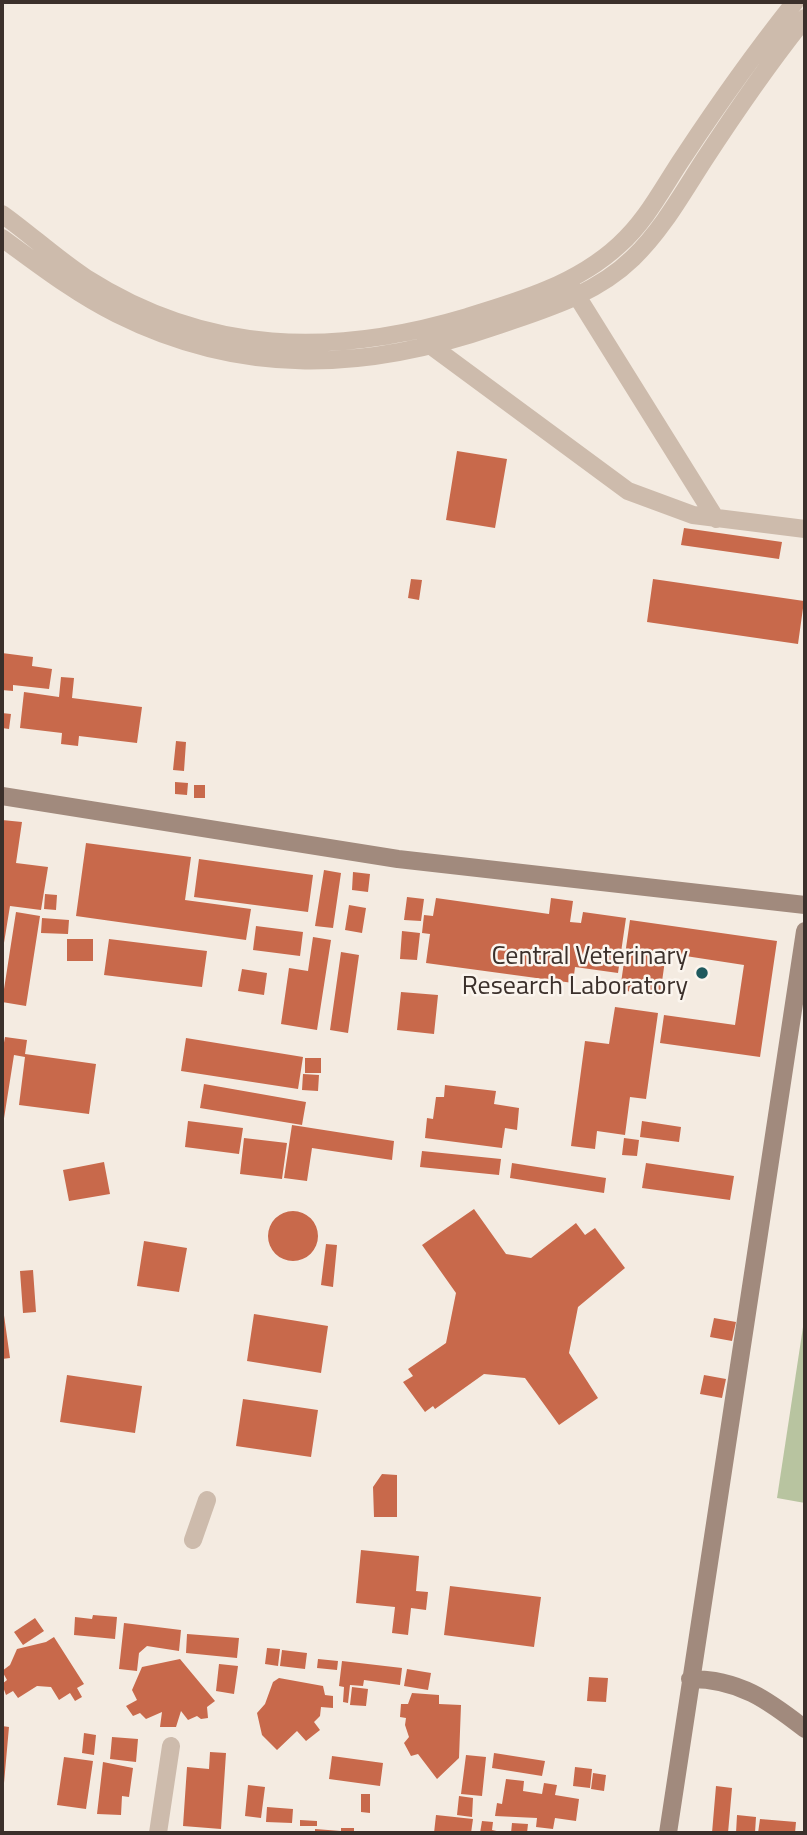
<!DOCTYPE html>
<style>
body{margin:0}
#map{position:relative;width:807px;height:1835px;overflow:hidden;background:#f4ebe1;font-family:"Titillium Web",sans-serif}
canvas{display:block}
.frame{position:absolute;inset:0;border:4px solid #3b302b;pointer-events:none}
</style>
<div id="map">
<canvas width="807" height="1835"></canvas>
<div class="frame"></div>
</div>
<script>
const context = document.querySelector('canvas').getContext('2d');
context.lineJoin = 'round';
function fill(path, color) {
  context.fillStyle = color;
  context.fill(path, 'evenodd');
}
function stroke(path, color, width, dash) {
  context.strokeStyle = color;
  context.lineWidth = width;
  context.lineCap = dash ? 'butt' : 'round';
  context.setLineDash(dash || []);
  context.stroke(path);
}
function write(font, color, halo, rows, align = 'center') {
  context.font = font + ' "Titillium Web",sans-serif';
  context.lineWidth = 5;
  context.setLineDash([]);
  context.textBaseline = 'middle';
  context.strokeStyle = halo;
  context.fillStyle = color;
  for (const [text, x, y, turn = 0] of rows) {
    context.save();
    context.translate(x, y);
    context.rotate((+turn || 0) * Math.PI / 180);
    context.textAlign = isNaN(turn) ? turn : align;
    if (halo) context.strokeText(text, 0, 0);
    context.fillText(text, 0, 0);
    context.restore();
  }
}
const green = new Path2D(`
 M805,1314V1503L777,1498Z`);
const building = new Path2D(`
 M457,451L507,459L495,528L446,520Z
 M684,528L782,542L779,559L681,545Z
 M411,579L422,580L419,600L408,598Z
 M653,579L804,601L798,644L647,622Z
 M2,653L33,657L32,666L52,669L49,689L13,685V691L2,690Z
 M61,677L74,678L72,698L142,707L137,743L79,736L78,746L61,744L62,733L20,728L24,692L59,697Z
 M2,713L11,714L9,729L2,728Z
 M176,741L186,742L184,771L173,770Z
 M175,782L188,783L187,795L175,794Z
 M194,785H205V798H194Z
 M2,820L22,822L16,863L48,867L41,910L10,906L3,949Z
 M86,843L191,857L185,900L251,909L246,940L76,916Z
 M199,859L313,875L308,912L194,897Z
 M324,870L341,873L333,928L315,926Z
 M353,872L370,874L368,892L352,890Z
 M45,894L57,895L56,910L44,909Z
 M407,897L424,899L421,921L404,920Z
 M436,898L549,914L551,898L573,901L570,922L581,923L583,912L626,918L618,973L575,967L573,983L426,963L430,934L422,933L424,915L433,916Z
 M349,905L366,908L362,933L345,930Z
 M16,912L40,916L26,1006L2,1002Z
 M42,918L69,920L68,934L41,933Z
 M630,920L777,941L760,1057L660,1043L664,1015L735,1025L744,965L666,953L660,996L620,990Z
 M256,926L303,932L300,956L253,950Z
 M402,931L420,933L417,960L400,959Z
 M313,937L331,940L317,1030L281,1024L289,968L308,971Z
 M67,939H93V961H67Z
 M109,939L207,951L202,987L104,975Z
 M341,952L359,955L348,1033L330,1030Z
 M242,969L267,973L264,995L238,991Z
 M401,992L438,995L434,1034L397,1030Z
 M615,1007L658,1013L646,1099L630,1097L625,1135L597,1131L595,1149L571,1146L585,1041L609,1044Z
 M5,1037L27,1040L25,1054L96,1064L89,1114L19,1105L25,1057L14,1055L2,1131V1054Z
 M186,1038L303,1057L298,1089L181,1071Z
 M305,1058H321V1073H305Z
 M303,1074L319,1075L318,1091L302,1090Z
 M204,1084L306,1102L302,1125L200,1108Z
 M445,1085L496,1091L494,1104L519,1108L517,1130L505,1128L502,1148L425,1138L427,1118L433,1119L436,1097H444Z
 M188,1121L243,1128L239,1154L185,1147Z
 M642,1121L681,1127L679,1142L640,1137Z
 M292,1125L394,1141L392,1160L312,1148L307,1181L284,1178Z
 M244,1138L287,1143L282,1179L240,1174Z
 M624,1138L639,1140L637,1156L622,1155Z
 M422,1151L501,1159L499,1175L420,1167Z
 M104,1162L110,1194L69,1201L63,1170Z
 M512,1163L606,1178L604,1193L510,1178Z
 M646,1163L734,1176L730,1200L642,1188Z
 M474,1209L506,1254L531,1258L576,1223L585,1235L595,1228L625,1268L578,1307L569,1353L598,1398L559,1425L525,1378L484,1374L435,1409L433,1406L425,1412L403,1382L413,1376L408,1369L446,1343L456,1293L422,1245Z
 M268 1236a25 25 0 1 1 50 0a25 25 0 1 1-50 0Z
 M144,1241L187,1248L179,1292L137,1286Z
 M326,1244L337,1245L333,1287L321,1285Z
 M33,1270L36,1312L23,1313L20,1271Z
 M2,1301L10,1358L2,1359Z
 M254,1314L328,1326L321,1373L247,1361Z
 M714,1318L736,1322L732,1341L710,1337Z
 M67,1375L142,1386L135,1433L60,1422Z
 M704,1375L726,1379L722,1398L700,1394Z
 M243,1399L318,1410L311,1457L236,1446Z
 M382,1474L397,1475V1517H374L373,1487Z
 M361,1550L419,1556L416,1591L428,1592L426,1610L411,1608L408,1635L392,1633L395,1607L356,1603Z
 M450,1586L541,1597L534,1647L444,1635Z
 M93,1615L117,1617L115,1639L74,1635L75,1617L92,1619Z
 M35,1618L44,1631L23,1645L14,1632Z
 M124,1623L181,1630L179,1651L147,1646L139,1653L137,1671L119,1669Z
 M187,1634L239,1638L237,1658L186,1653Z
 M54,1637L84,1684L77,1688L82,1697L75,1701L70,1693L59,1700L51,1687L37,1686L18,1698L13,1691L6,1695L2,1684L7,1680L2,1671L10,1665L17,1649L46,1642Z
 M267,1648L280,1649L278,1666L265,1664Z
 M282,1650L307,1653L305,1669L280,1666Z
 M180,1659L215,1701L207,1707L208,1718L201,1719L197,1716L188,1720L181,1711L176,1727H160L162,1712L146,1719L140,1713L133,1716L126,1706L137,1700L132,1690L142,1667Z
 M318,1659L338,1661L337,1670L317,1668Z
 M342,1661L402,1668L400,1685L364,1680L363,1686L350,1685L348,1703L343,1702L344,1687L339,1686Z
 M219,1664L238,1666L234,1694L216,1691Z
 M407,1669L431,1673L428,1690L404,1686Z
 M589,1677L608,1678L606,1702L587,1701Z
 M279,1678L323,1686L325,1695L333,1696V1708L321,1707L320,1716L314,1722L320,1730L306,1741L297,1731L277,1750L262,1735L257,1713L265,1704L273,1682Z
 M352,1687L368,1689L366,1706L350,1705Z
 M412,1693L439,1695V1704L461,1705L459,1758L437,1779L418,1754L411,1756L404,1743L409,1737L405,1725L406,1718L400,1717L401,1704H408Z
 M2,1726L9,1727L4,1783H2Z
 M84,1733L96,1735L94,1755L82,1753Z
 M112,1737L138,1739L136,1762L110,1759Z
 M210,1752L226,1753L221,1829L183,1826L187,1767L209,1769Z
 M494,1753L545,1761L542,1776L492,1768Z
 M466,1755L486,1757L482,1796L461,1794Z
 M332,1756L383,1763L380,1786L329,1779Z
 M64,1757L93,1761L86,1809L57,1805Z
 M103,1762L133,1768L129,1797L122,1796L121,1815L97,1814Z
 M575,1767L592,1769L590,1788L573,1786Z
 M593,1773L606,1775L604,1791L591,1789Z
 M506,1779L524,1781L523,1791L542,1794L544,1783L557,1785L555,1795L579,1799L576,1821L555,1818L553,1829L536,1827L537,1818L495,1816L497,1803L502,1804Z
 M248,1785L265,1787L261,1818L245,1816Z
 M716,1786L732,1788L728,1833H712Z
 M361,1794H370V1813L361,1812Z
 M459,1796L473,1798L472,1817L457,1815Z
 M267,1807L293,1809L292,1823L266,1822Z
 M436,1815L473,1819L471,1833H434Z
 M737,1815L756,1817L755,1833H736Z
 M760,1819L796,1822L795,1833H758Z
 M300,1820L317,1821V1826H300Z
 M482,1821L493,1822L492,1830L506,1833H480Z
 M512,1823L528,1824L527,1833H511Z
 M341,1828H354V1832L315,1833V1829L341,1831Z`);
const street = new Path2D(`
 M2,214C30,234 57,259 86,278C207,355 333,357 467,317C520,301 577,284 619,245C647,220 663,187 684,156C719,103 756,51 795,2
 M2,238C39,265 75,293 117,314C243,377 366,371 496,326C545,309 595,295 633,258C662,230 682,194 704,160C736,111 769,63 805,18
 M572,288L716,519
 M426,342L628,491L693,515L805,529
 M193,1540L207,1500
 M158,1833L171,1746`);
const secondary = new Path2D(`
 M2,796L398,859L805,905
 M690,1679C739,1679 768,1700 805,1729
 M668,1833L805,931`);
const markers = [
 [702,973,7,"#1f5a5e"]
];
const poiNames = [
 ["Central Veterinary",688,958],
 ["Research Laboratory",688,988]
];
fill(green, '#b8c4a0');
fill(building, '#c8694b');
stroke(street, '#cdbbac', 18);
stroke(secondary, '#a18a7d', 18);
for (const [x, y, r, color] of markers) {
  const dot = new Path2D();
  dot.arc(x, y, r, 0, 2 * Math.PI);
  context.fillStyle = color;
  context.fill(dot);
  stroke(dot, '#fbf5ee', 2.5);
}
write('26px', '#3b302b', '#fbf5ee', poiNames, 'right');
</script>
